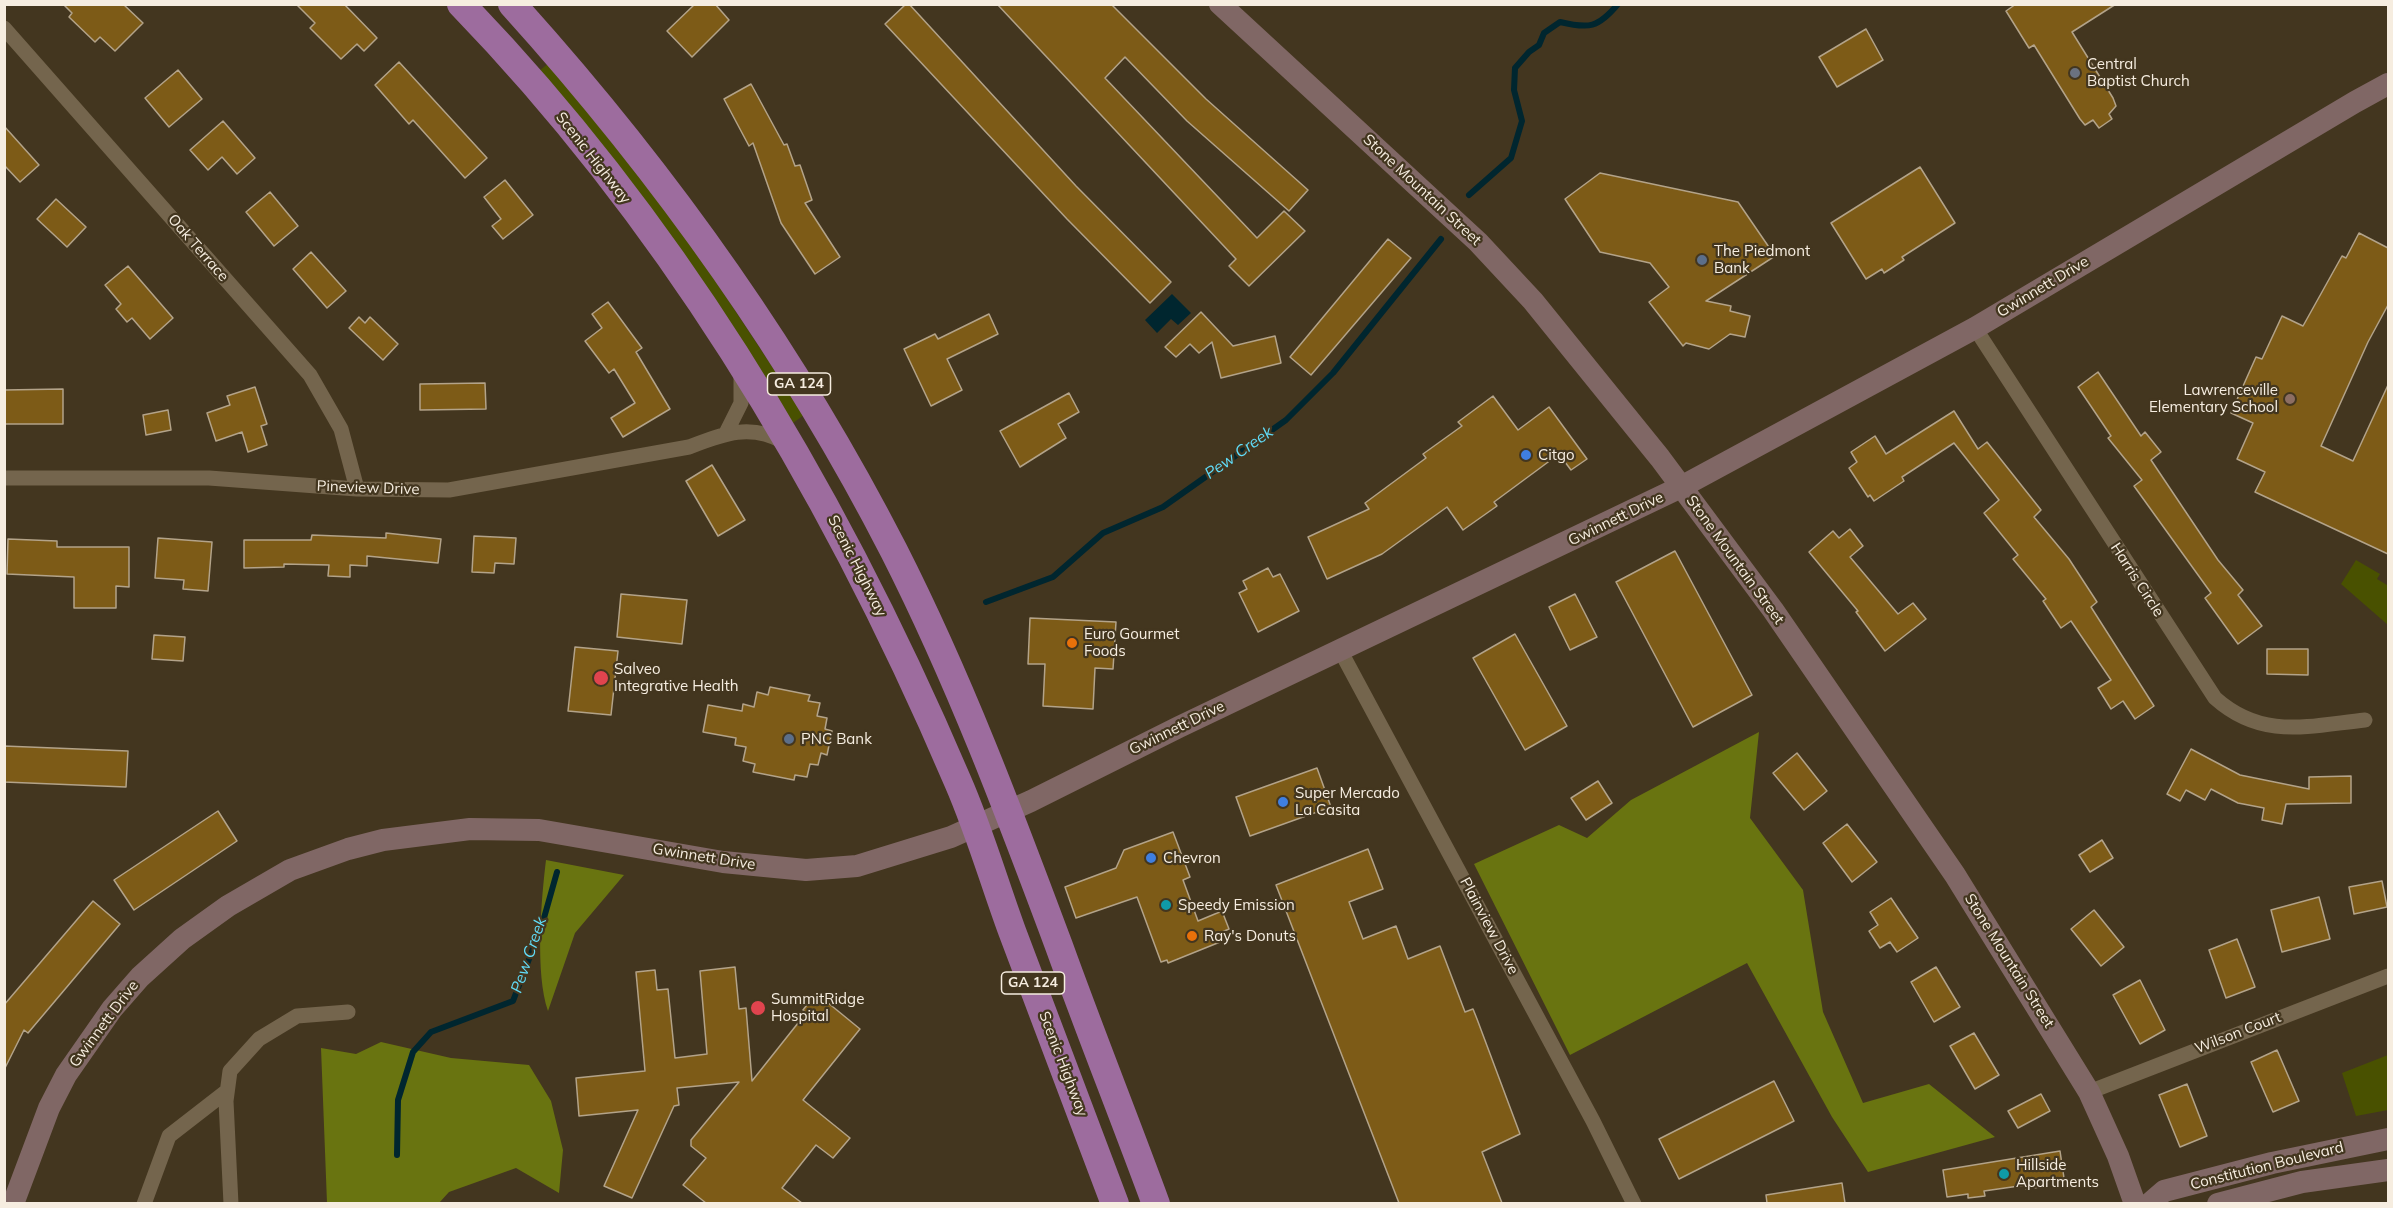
<!DOCTYPE html>
<style>
body{margin:0}
#map{position:relative;width:2393px;height:1208px;overflow:hidden;background:#43361f;font-family:Mulish,sans-serif}
canvas{display:block}
.frame{position:absolute;inset:0;border:6px solid #f6ede0;pointer-events:none}
</style>
<div id="map">
<canvas width="2393" height="1208"></canvas>
<div class="frame"></div>
</div>
<script>
const context = document.querySelector('canvas').getContext('2d');
context.lineJoin = 'round';
function fill(path, color) {
  context.fillStyle = color;
  context.fill(path, 'evenodd');
}
function stroke(path, color, width, dash) {
  context.strokeStyle = color;
  context.lineWidth = width;
  context.lineCap = dash ? 'butt' : 'round';
  context.setLineDash(dash || []);
  context.stroke(path);
}
function write(font, color, halo, rows, align = 'center') {
  context.font = font + ' Mulish,sans-serif';
  context.lineWidth = 4.5;
  context.setLineDash([]);
  context.textBaseline = 'middle';
  context.strokeStyle = halo;
  context.fillStyle = color;
  for (const [text, x, y, turn = 0] of rows) {
    context.save();
    context.translate(x, y);
    context.rotate((+turn || 0) * Math.PI / 180);
    context.textAlign = isNaN(turn) ? turn : align;
    if (halo) context.strokeText(text, 0, 0);
    context.fillText(text, 0, 0);
    context.restore();
  }
}
const green = new Path2D(`
 M549,63L685,235L804,415L793,423L539,71Z
 M2356,560L2380,574L2377,579L2387,585L2388,583V625L2341,584Z
 M2388,1055V1110L2356,1116L2342,1073Z`);
const forest = new Path2D(`
 M1759,732L1750,818L1803,890L1823,1012L1863,1103L1929,1084L1995,1137L1868,1172L1832,1117L1747,963L1570,1055L1474,864L1559,825L1587,838L1631,800Z
 M546,860L624,875L575,933L548,1011C535,973 541,901 546,860Z
 M381,1042L451,1058L529,1065L551,1101L563,1150L559,1193L516,1168L449,1192L439,1203H327L321,1048L356,1054Z`);
const water = new Path2D(`
 M1172,294L1191,313L1178,325L1171,319L1157,333L1145,320Z`);
const stream = new Path2D(`
 M1469,195L1511,158L1522,121L1514,90L1515,68L1529,52L1539,45L1544,33L1560,22C1589,29 1598,28 1618,4
 M986,602L1053,577L1103,533L1163,507L1286,420L1333,373L1441,239
 M397,1155L398,1100L413,1052L431,1032L513,1001L542,925L557,872`);
const building = new Path2D(`
 M63,4H123L143,23L115,51L100,37L95,42L69,17L72,13Z
 M296,4H344L377,38L364,51L357,44L341,59L310,28L315,23Z
 M695,4H715L729,20L692,57L667,31Z
 M906,4H909L1076,186L1171,282L1150,303L1067,219L885,24Z
 M997,4H1111L1206,99L1308,190L1289,211L1187,121L1125,57L1105,78L1257,238L1284,211L1305,231L1249,286L1229,266L1236,259Z
 M2016,4H2116L2072,32L2113,98L2116,106L2109,114L2112,119L2099,128L2093,120L2085,125L2080,119L2034,45L2029,48L2006,11Z
 M1866,29L1883,60L1837,87L1819,57Z
 M399,62L487,158L465,178L413,120L409,124L375,85Z
 M178,70L202,99L169,127L145,98Z
 M751,84L784,145L787,144L795,166L800,165L812,200L805,203L840,257L815,274L781,223L753,143L749,146L724,99Z
 M223,121L255,158L237,174L222,157L208,170L190,150Z
 M4,126L39,165L20,182L4,165Z
 M1920,167L1955,223L1902,257L1904,260L1884,273L1882,269L1866,279L1831,223Z
 M1600,173L1738,202L1775,256L1706,301L1731,306L1730,311L1750,316L1745,337L1730,334L1709,349L1686,343L1683,346L1649,302L1669,287L1650,263L1600,252L1565,199Z
 M505,180L533,215L503,239L492,226L501,219L484,197Z
 M270,192L298,226L274,246L246,212Z
 M56,199L86,227L67,247L37,219Z
 M2359,233L2388,248V305L2368,342L2321,446L2353,461L2388,385V554L2255,492L2265,472L2237,459L2253,423L2231,413L2256,357L2262,359L2282,316L2303,326L2342,256L2346,258Z
 M1388,239L1411,258L1311,375L1290,357Z
 M311,252L346,291L327,308L293,269Z
 M128,266L173,318L150,339L132,318L127,322L116,309L121,304L105,285Z
 M608,302L642,348L636,352L670,409L623,437L611,418L635,403L614,369L609,373L585,341L602,328L592,314Z
 M1201,312L1233,346L1275,336L1281,363L1221,378L1212,342L1199,353L1190,344L1176,357L1165,347Z
 M989,314L998,334L947,359L962,390L931,406L904,349L935,334L938,339Z
 M359,317L365,323L370,317L398,344L383,360L349,328Z
 M2098,372L2141,436L2145,432L2161,452L2151,460L2218,560L2243,590L2238,595L2262,626L2238,644L2205,598L2211,593L2134,486L2142,480L2108,438L2111,436L2078,387Z
 M485,383L486,409L420,410V384Z
 M255,387L267,424L261,426L267,445L248,452L242,432L216,441L207,413L230,405L227,396Z
 M63,389V424H4V390Z
 M1069,393L1079,412L1058,424L1066,438L1020,467L1000,431Z
 M1493,396L1518,430L1549,407L1587,459L1571,470L1559,454L1494,502L1497,506L1463,530L1447,507L1382,554L1327,579L1308,537L1369,509L1365,503L1426,458L1423,454L1462,426L1458,422Z
 M168,410L171,430L146,435L143,415Z
 M1954,411L1978,449L1987,442L2041,510L2034,517L2069,559L2097,602L2091,607L2154,706L2135,719L2123,701L2111,709L2098,688L2111,680L2071,621L2061,628L2043,601L2046,599L2013,559L2018,555L1984,513L1999,500L1954,443L1902,477L1904,481L1874,501L1870,495L1868,497L1849,468L1857,462L1851,452L1875,436L1886,454Z
 M712,465L745,520L718,536L686,481Z
 M1850,529L1863,546L1850,557L1898,614L1913,603L1926,619L1885,651L1856,612L1858,611L1809,552L1833,531L1839,538Z
 M386,533L441,539L438,563L367,556V566L350,565V577L328,576L329,565L284,564V567L244,568V540H311L312,535L386,538Z
 M474,536L516,538L514,564L495,563L494,573L472,572Z
 M158,538L212,542L208,591L183,589L184,580L155,578Z
 M8,539L57,541V547H129V587L116,586V608H74V577L7,574Z
 M1675,551L1752,695L1693,727L1616,582Z
 M1268,568L1273,577L1280,574L1299,611L1258,632L1239,593L1247,589L1243,581Z
 M621,594L687,600L682,644L617,637Z
 M1575,594L1597,637L1570,650L1549,607Z
 M1030,618L1116,622L1113,669L1095,668L1093,709L1043,706L1045,664H1028Z
 M1515,634L1567,726L1525,750L1473,658Z
 M154,635L185,637L183,661L152,659Z
 M575,647L618,651L611,715L568,711Z
 M2267,649H2308V675L2267,674Z
 M770,687L810,695L808,701L820,703L817,716L827,718L825,729L832,731L827,755L821,753L818,765L810,764L807,777L795,775L794,780L753,772L755,764L743,761L746,747L735,745L736,738L703,732L708,705L742,711L743,704L754,707L757,692L768,695Z
 M4,746L128,751L126,787L4,782Z
 M2191,749L2240,775L2309,789V777L2351,776V803L2286,804L2282,824L2262,820L2264,808L2238,803L2211,789L2205,800L2186,790L2180,801L2167,794Z
 M1797,753L1827,791L1804,810L1773,773Z
 M1317,768L1331,807L1250,836L1236,797Z
 M1598,781L1612,803L1586,820L1571,798Z
 M218,811L237,841L134,910L114,880Z
 M1847,824L1877,862L1852,882L1823,843Z
 M1173,832L1190,877L1183,880L1198,921L1222,911L1229,929L1222,932L1225,940L1168,963L1167,960L1161,962L1137,897L1076,918L1065,887L1116,868L1124,850Z
 M2102,840L2113,858L2090,872L2079,855Z
 M1368,849L1383,889L1349,902L1363,939L1396,926L1408,959L1440,946L1465,1012L1473,1009L1477,1019L1520,1134L1482,1152L1502,1203H1399L1276,885Z
 M2382,881L2387,907L2354,914L2349,887Z
 M2319,897L2330,939L2282,952L2271,910Z
 M1891,898L1918,938L1897,952L1890,942L1880,948L1869,931L1878,925L1870,912Z
 M93,901L120,924L28,1033L24,1030L4,1070V1005Z
 M2094,910L2124,947L2101,966L2071,929Z
 M2237,939L2255,987L2226,998L2209,950Z
 M735,967L739,1009L746,1008L752,1081L806,1013L803,1010L816,993L860,1029L803,1100L850,1138L833,1158L816,1145L782,1188L802,1203H706L683,1185L706,1158L691,1146V1140L739,1082L677,1088L679,1105L674,1106L632,1198L604,1186L638,1110L579,1116L576,1078L645,1071L636,972L655,970L657,990L668,989L675,1058L707,1054L700,971Z
 M1936,967L1960,1007L1934,1022L1911,982Z
 M2140,980L2165,1030L2140,1044L2113,995Z
 M1974,1033L1999,1075L1975,1089L1950,1046Z
 M2277,1050L2299,1101L2273,1112L2251,1062Z
 M1774,1081L1794,1121L1679,1179L1659,1139Z
 M2187,1084L2207,1136L2180,1147L2159,1095Z
 M2041,1094L2050,1111L2018,1128L2008,1111Z
 M2060,1151L2064,1178L2040,1182L2041,1187L2026,1189V1185L1984,1191L1985,1196L1968,1198V1194L1947,1197L1943,1170Z
 M1842,1183L1845,1203H1767L1766,1195Z`);
const street = new Path2D(`
 M4,28L310,375L341,429L357,489
 M1975,328L2215,698C2262,740 2308,726 2365,720
 M726,433L741,403V370
 M4,478H209L357,489L449,490L689,447C723,434 750,423 784,442
 M1340,650L1593,1121L1634,1204
 M2089,1092L2388,976
 M144,1204L169,1136L227,1091
 M231,1204L226,1101L230,1071L259,1039L297,1016L348,1012`);
const secondary = new Path2D(`
 M1220,4L1478,242L1533,301L1660,458L1773,610L1955,875L2089,1092L2118,1156L2135,1204
 M13,1204L49,1108L66,1075L112,1009L140,977L182,939L228,906L290,870L348,849L383,840L470,829L539,830L723,862L806,870L857,866L951,837L1031,801L1179,727L1681,487L1975,328L2355,102L2388,84
 M2149,1204L2164,1191L2272,1163L2388,1139
 M2218,1204L2302,1182L2388,1170`);
const highway = new Path2D(`
 M461,4C677,227 837,498 958,782C979,830 994,882 1012,931C1046,1022 1081,1113 1115,1204
 M512,4C662,170 792,352 894,551C959,679 1009,812 1059,946C1090,1032 1124,1117 1156,1204`);
const markers = [
 [2075,73,6,"#6b7280"],
 [1702,260,6,"#5c6f8a"],
 [2290,399,6,"#8d6e63"],
 [1526,455,6,"#3f7fe0"],
 [1072,643,6,"#e8710a"],
 [601,678,8,"#e0444e"],
 [789,739,6,"#5c6f8a"],
 [1283,802,6,"#3f7fe0"],
 [1151,858,6,"#3f7fe0"],
 [1166,905,6,"#0f9aa8"],
 [1192,936,6,"#e8710a"],
 [758,1008,8,"#e0444e"],
 [2004,1174,6,"#0f9aa8"]
];
const shields = [
 [799,384,63],
 [1033,983,63]
];
const shieldNames = [
 ["GA 124",799,384],
 ["GA 124",1033,983]
];
const poiNames = [
 ["Central",2087,64],
 ["Baptist Church",2087,81],
 ["The Piedmont",1714,251],
 ["Bank",1714,268],
 ["Lawrenceville",2278,390,"right"],
 ["Elementary School",2278,407,"right"],
 ["Citgo",1538,455],
 ["Euro Gourmet",1084,634],
 ["Foods",1084,651],
 ["Salveo",614,669],
 ["Integrative Health",614,686],
 ["PNC Bank",801,739],
 ["Super Mercado",1295,793],
 ["La Casita",1295,810],
 ["Chevron",1163,858],
 ["Speedy Emission",1178,905],
 ["Ray's Donuts",1204,936],
 ["SummitRidge",771,999],
 ["Hospital",771,1016],
 ["Hillside",2016,1165],
 ["Apartments",2016,1182]
];
const streetNames = [
 ["Scenic Highway",593,158,52],
 ["Stone Mountain Street",1422,190,43],
 ["Oak Terrace",198,248,49],
 ["Gwinnett Drive",2043,287,-31],
 ["Pineview Drive",368,488,2],
 ["Gwinnett Drive",1616,519,-26],
 ["Stone Mountain Street",1735,560,54],
 ["Scenic Highway",857,566,63],
 ["Harris Circle",2137,580,57],
 ["Gwinnett Drive",1177,728,-26],
 ["Gwinnett Drive",704,857,9],
 ["Plainview Drive",1489,926,62],
 ["Stone Mountain Street",2009,961,58],
 ["Gwinnett Drive",104,1024,-53],
 ["Wilson Court",2238,1033,-21],
 ["Scenic Highway",1063,1064,69],
 ["Constitution Boulevard",2267,1166,-14]
];
const waterNames = [
 ["Pew Creek",1239,453,-35],
 ["Pew Creek",529,955,-71]
];
fill(green, '#495100');
fill(forest, '#697410');
fill(water, '#00262f');
stroke(stream, '#00262f', 6);
fill(building, '#7d5b17');
stroke(building, '#b3a389', 1.5);
stroke(street, '#74654d', 15);
stroke(secondary, '#806765', 22);
stroke(highway, '#9d6c9e', 28);
for (const [x, y, r, color] of markers) {
  const dot = new Path2D();
  dot.arc(x, y, r, 0, 2 * Math.PI);
  context.fillStyle = color;
  context.fill(dot);
  stroke(dot, '#43361f', 2);
}
for (const [x, y, w] of shields) {
  const box = new Path2D();
  box.roundRect(x - w / 2, y - 11, w, 22, 4.5);
  context.fillStyle = '#43361f';
  context.fill(box);
  stroke(box, '#f6ede0', 1.5);
}
write('bold 14px', '#f6ede0', null, shieldNames);
write('15px', '#f6ede0', '#43361f', poiNames, 'left');
write('15px', '#f6ede0', '#43361f', streetNames);
write('italic 16px', '#61ddfa', '#43361f', waterNames);
</script>
